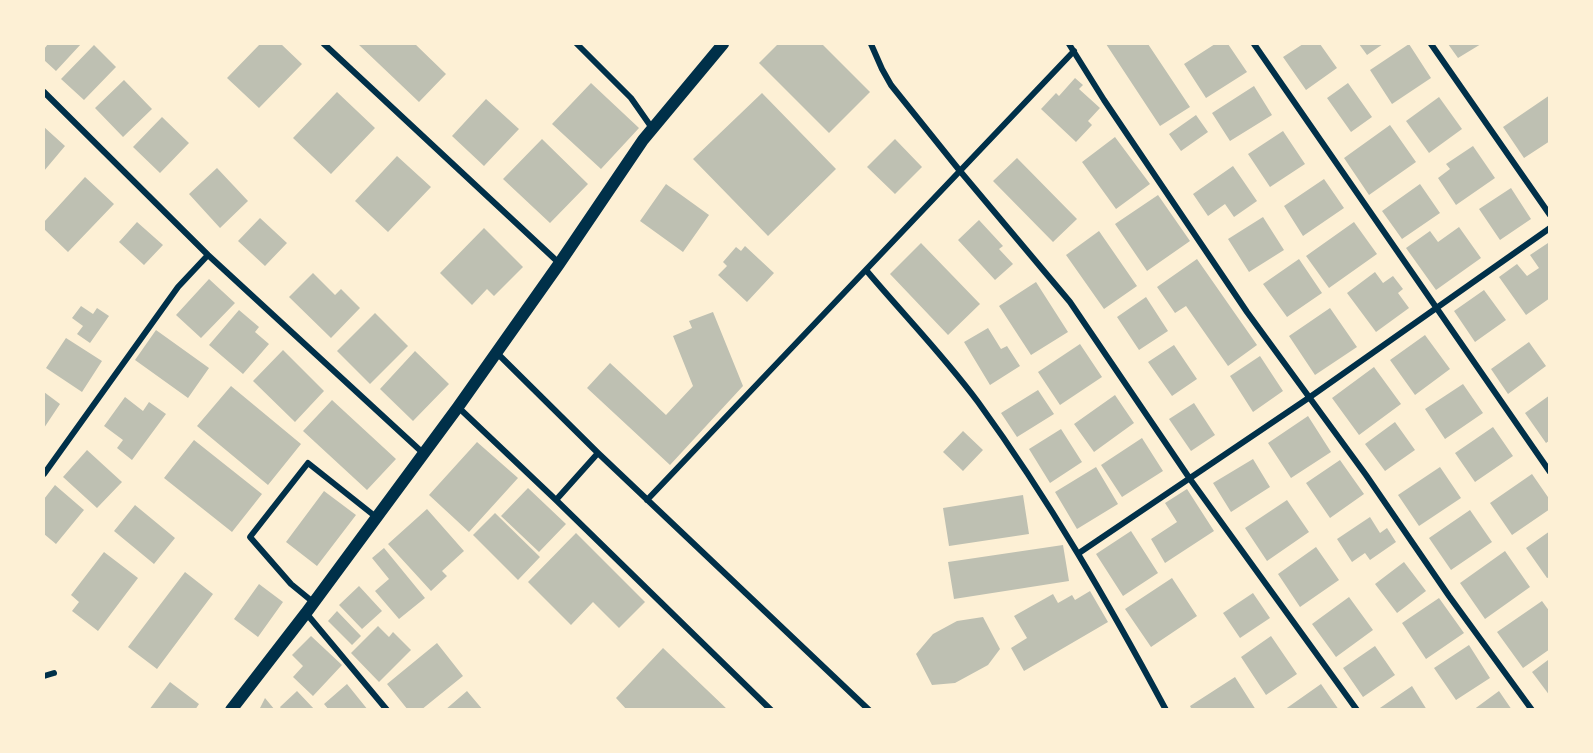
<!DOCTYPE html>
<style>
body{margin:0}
#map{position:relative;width:1593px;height:753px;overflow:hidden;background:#fdf0d5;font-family:Signika,sans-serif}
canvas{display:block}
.frame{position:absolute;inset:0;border:45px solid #fdf0d5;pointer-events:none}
</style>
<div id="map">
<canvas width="1593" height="753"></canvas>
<div class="frame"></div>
</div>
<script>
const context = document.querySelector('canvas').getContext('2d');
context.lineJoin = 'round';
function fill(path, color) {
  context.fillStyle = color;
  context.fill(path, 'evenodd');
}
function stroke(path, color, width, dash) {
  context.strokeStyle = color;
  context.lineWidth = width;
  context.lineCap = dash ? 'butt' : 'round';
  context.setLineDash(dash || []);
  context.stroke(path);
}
const building = new Path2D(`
 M48,44H81L56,71L44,60V49Z
 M260,44H281L302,64L259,108L227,78Z
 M358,44H415L446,74L419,102Z
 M778,44H822L870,92L829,133L759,63Z
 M1106,44H1148L1190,107L1160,126Z
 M1215,44H1228L1247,72L1206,98L1184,64Z
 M1303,44H1320L1337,68L1306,90L1283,57Z
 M1359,44H1383L1367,55Z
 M1409,44L1431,78L1392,104L1370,70Z
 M1448,44H1481L1458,58Z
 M94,45L116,67L84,100L61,79Z
 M1075,78L1083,85L1079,89L1100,108L1088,121L1092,125L1076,142L1041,109L1056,93L1059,96Z
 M124,80L152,109L123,137L95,108Z
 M591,83L639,128L601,169L552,124Z
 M1348,83L1372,117L1351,132L1327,98Z
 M1254,86L1272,115L1230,141L1212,113Z
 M337,92L375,128L331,174L293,138Z
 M762,93L836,169L768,236L693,159Z
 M1550,95V141L1524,158L1503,127Z
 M1439,97L1462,129L1429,153L1406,121Z
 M486,99L519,129L484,166L452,136Z
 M1196,115L1208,132L1181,151L1169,134Z
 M162,117L189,143L160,173L133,147Z
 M1390,125L1416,162L1369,195L1344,158Z
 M44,127L65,146L44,171Z
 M1283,131L1305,164L1270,187L1248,154Z
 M1115,137L1150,184L1116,209L1082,162Z
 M542,139L588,184L550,223L503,179Z
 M895,139L922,167L895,194L867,167Z
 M1473,146L1495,178L1456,205L1438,178L1450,169L1446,164Z
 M397,156L431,187L388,232L355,201Z
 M1017,158L1077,219L1053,242L993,181Z
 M1233,166L1257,201L1234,217L1225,204L1208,216L1193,194Z
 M217,168L248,201L220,228L189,194Z
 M85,177L114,204L68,252L44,229V222Z
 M1324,179L1344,208L1303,236L1284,206Z
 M666,184L709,215L683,252L640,221Z
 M1420,184L1440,213L1402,239L1382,211Z
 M1511,188L1531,219L1500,240L1479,209Z
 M1158,195L1190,241L1147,271L1115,224Z
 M1263,217L1284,250L1249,272L1228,239Z
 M260,218L287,243L265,266L238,241Z
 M979,220L1003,246L999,249L1013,264L995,280L958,240Z
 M137,222L163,245L144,265L119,242Z
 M1354,222L1377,254L1329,288L1306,256Z
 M1459,227L1481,258L1436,290L1406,248L1430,231L1438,242Z
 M484,228L523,267L494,296L487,289L472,305L440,273Z
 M1099,231L1137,286L1104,309L1066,255Z
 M921,243L980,304L948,335L890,274Z
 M1548,243L1550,246V298L1526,315L1499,277L1517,264L1527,276L1539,268L1530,255Z
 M745,246L774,273L747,302L718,275L727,266L723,262L736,247L741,251Z
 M1197,259L1257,345L1228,366L1186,306L1175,313L1157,287Z
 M1299,259L1322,293L1287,317L1263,284Z
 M1375,272L1383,283L1393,276L1403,289L1398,293L1409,308L1376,332L1347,293Z
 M313,273L335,295L341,289L360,308L331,338L289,297Z
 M209,279L235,303L201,338L176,315Z
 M1036,282L1068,332L1031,355L999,306Z
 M1484,290L1506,320L1475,342L1454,311Z
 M1146,297L1168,331L1139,350L1117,317Z
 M81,306L93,314L97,308L109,316L90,343L77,334L83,326L72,318Z
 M1330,308L1357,347L1315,375L1289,336Z
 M239,310L259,327L255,332L269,344L243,374L209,345Z
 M713,312L743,386L670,465L587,388L610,363L666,415L693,386L673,336L692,328L689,321Z
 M375,313L408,346L370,384L337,351Z
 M988,328L1001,349L1007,346L1020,366L990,385L964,342Z
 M156,330L209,368L188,398L135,360Z
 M1425,335L1450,369L1415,395L1390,360Z
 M66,338L102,361L82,392L46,368Z
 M1529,342L1546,366L1508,394L1491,369Z
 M1080,344L1102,377L1060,405L1038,372Z
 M1174,345L1197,379L1172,396L1148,362Z
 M283,350L324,391L295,422L253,381Z
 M415,351L449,384L413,421L380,389Z
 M1260,356L1283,391L1253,412L1230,376Z
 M1374,367L1401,404L1359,435L1332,398Z
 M1463,384L1483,413L1445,439L1425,409Z
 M231,386L301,444L268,485L197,426Z
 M1038,390L1054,414L1017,437L1001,413Z
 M44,392L60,404L44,428Z
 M1115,395L1134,423L1094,452L1074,424Z
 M1550,395V440L1546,443L1525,413Z
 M125,397L143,411L149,402L166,414L132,460L117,448L123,440L104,426Z
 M332,400L396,459L367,490L303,431Z
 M1194,403L1215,435L1191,451L1169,419Z
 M1308,416L1331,452L1291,478L1268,443Z
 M1395,422L1415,450L1385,471L1365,444Z
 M1493,427L1513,456L1475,482L1455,453Z
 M1061,429L1082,462L1050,483L1029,449Z
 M963,431L983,450L963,471L943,452Z
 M1142,438L1163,471L1122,497L1101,465Z
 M194,440L262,494L232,532L164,478Z
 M477,442L518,478L469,532L429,495Z
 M87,450L122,482L97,508L63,477Z
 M1253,459L1270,487L1231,512L1213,483Z
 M1340,460L1364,494L1330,518L1306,483Z
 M1096,467L1118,504L1077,529L1055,492Z
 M1440,467L1461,498L1419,526L1398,495Z
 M1532,474L1550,500V509L1512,535L1490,503Z
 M55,485L84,510L56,544L44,534V499Z
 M528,488L566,524L539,552L501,516Z
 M1187,489L1214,531L1165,563L1151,539L1177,522L1165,503Z
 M324,491L356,515L317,566L286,542Z
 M1023,495L1029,534L949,546L943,508Z
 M1287,500L1309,532L1267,561L1245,528Z
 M135,505L175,538L154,564L114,531Z
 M427,509L464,551L442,571L447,576L431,591L388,544Z
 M1470,510L1492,542L1451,570L1429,538Z
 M495,513L540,557L518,580L473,535Z
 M1370,517L1380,533L1387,528L1396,542L1370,560L1365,553L1352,562L1337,539Z
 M1131,531L1158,573L1123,596L1096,554Z
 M1550,531V577L1547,578L1526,548Z
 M576,533L645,602L619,628L593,602L571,625L528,582Z
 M1063,545L1069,581L954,599L948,562Z
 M1316,547L1339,580L1300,607L1278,574Z
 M384,548L425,598L399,619L375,591L389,579L372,558Z
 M1505,551L1530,587L1485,619L1460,583Z
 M104,552L138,578L98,631L72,611L79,602L71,595Z
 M1404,562L1426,591L1397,613L1375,584Z
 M185,572L213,594L157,669L128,647Z
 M1172,578L1197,616L1151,647L1125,609Z
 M259,584L283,602L258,637L234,619Z
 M359,586L382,611L362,629L339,605Z
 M1090,591L1108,622L1024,671L1011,648L1027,638L1014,616L1053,594L1058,603L1072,595L1075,600Z
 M1253,593L1270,618L1240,638L1223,613Z
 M1349,597L1373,630L1336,657L1312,624Z
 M1439,598L1464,633L1426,659L1402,623Z
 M1542,601L1550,612V649L1523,668L1497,632Z
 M337,611L361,636L352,645L328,621Z
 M983,617L1000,649L988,665L955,683L932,685L916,654L933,634L957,621Z
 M378,626L389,637L393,632L411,650L379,682L351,653Z
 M311,636L342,665L313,696L293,677L303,666L292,655Z
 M1271,636L1297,674L1266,695L1241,657Z
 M437,643L463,676L421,710H408L387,684Z
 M1469,645L1490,678L1456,700L1434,668Z
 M1375,646L1395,675L1363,697L1343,668Z
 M663,648L728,710H627L616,698Z
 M1548,660L1550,662V696L1532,672Z
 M1235,677L1256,710H1192L1190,706Z
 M170,682L199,704L195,710H149Z
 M347,684L368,710H329L324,704Z
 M1321,684L1339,710H1284Z
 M1412,686L1427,710H1377Z
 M297,691L315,710H282L280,707Z
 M467,691L483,710H445Z
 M1499,691L1512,710H1473Z
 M265,698L275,710H259Z`);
const minor = new Path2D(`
 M324,44L559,263
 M577,44L631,98L652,128
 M871,44L882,69L891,85L960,171L1070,302L1190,479L1357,710
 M1069,44L1104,100L1247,312L1366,475L1449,596L1532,710
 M1254,44L1550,472
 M1431,44L1550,215
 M44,92L208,255L423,453
 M866,270C903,314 944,356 978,402C1050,501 1108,602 1166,710
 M497,353L598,453L869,710
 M458,407L556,500L771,710
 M44,474L178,287L208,255
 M556,500L598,453
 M647,500L1074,51
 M1079,553L1310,397L1550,228
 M313,602L291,584L250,537L308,463L376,517
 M306,613L387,710
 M44,676L54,673`);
const secondary = new Path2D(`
 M231,710L306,613L458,407L559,264L643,140L723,44`);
fill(building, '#bec0b2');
stroke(minor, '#003049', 6);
stroke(secondary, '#003049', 12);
</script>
